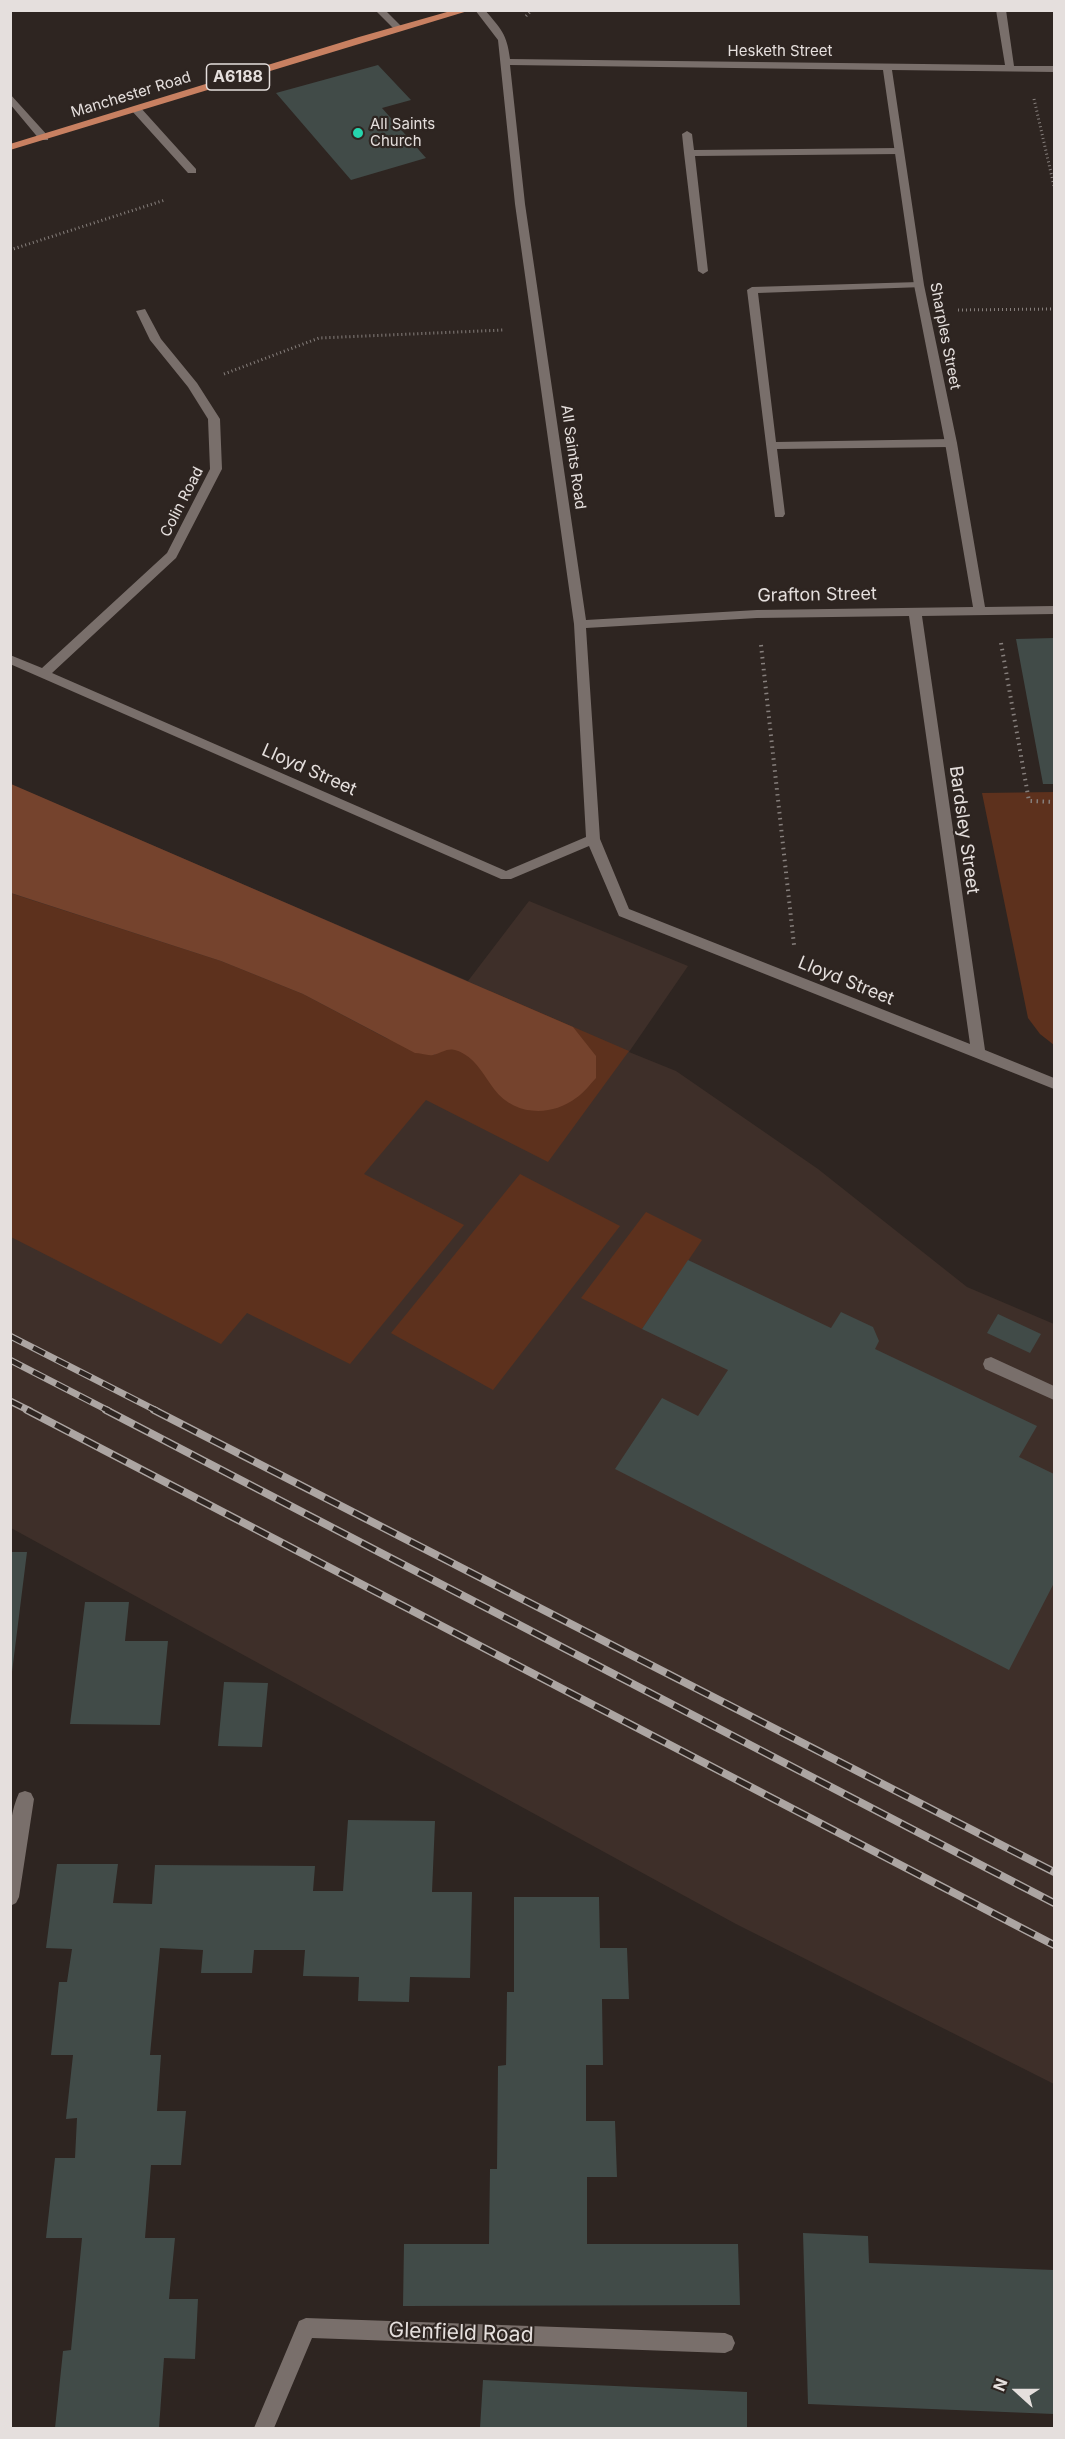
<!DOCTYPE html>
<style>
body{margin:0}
#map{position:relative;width:1065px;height:2439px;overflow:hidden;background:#2e2521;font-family:Inter,sans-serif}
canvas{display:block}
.frame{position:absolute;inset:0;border:12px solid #e5dfdd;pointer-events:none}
.north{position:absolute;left:987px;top:2361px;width:60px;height:60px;-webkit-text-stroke:4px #2e2521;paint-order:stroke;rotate:291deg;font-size:16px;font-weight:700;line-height:24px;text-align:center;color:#e5dfdd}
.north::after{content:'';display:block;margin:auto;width:21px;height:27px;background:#e5dfdd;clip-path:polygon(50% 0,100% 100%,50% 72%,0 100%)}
</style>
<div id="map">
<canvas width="1065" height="2439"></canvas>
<div class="frame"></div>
<div class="north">N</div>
</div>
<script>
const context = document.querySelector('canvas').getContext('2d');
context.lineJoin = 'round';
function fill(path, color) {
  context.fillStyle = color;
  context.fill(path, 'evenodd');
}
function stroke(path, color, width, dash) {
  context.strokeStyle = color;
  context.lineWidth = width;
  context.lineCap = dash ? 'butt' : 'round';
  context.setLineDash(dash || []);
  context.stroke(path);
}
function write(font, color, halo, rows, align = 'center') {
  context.font = font + ' Inter,sans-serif';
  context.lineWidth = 4.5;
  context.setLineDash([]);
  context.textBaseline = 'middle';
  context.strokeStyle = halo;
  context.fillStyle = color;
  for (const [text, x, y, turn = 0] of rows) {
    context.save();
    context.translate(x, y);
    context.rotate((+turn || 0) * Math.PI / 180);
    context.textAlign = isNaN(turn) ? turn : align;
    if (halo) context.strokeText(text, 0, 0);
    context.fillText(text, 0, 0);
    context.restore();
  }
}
const built = new Path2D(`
 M10,784L468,981L529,901L688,966L629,1052L676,1071L818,1169L967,1287L1054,1324V2084L736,1924L11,1528Z`);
const green = new Path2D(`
 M1054,792V1045L1040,1034L1028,1018L982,793Z
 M10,893L221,961L303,994L386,1038L434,1055L450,1044L490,991L629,1051L548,1162L426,1100L364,1174L464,1225L350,1364L247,1313L221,1344L11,1237Z
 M520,1174L620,1226L493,1390L391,1333Z
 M646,1212L702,1240L642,1329L581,1298Z`);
const forest = new Path2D(`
 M11,784L573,1027L596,1056V1078C590,1084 584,1093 576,1098C551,1117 514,1116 494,1089C485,1077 477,1061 464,1054C448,1045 446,1052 433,1055C428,1056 420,1053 415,1053L303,994L221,961L11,893Z`);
const building = new Path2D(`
 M378,65L411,100L382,108L426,158L351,180L276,93Z
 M1054,638V784H1043L1016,639Z
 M688,1260L831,1328L841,1312L873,1327L879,1341L875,1349L1037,1426L1019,1457L1054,1474V1583L1009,1670L615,1469L662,1398L698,1416L728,1370L642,1329Z
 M998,1314L1041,1334L1030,1353L987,1333Z
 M10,1552H27L12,1672H10Z
 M85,1602H129L125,1641H168L160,1725L70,1724Z
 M224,1682L268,1683L262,1747L218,1746Z
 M348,1820L435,1821L432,1892H472L470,1978L410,1977L409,2002L358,2001L359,1977L303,1976L305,1950H254L252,1973H201L203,1950L160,1948L150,2055H161L157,2111H186L181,2165H151L145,2238H175L169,2299H198L195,2359L164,2358L159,2428H55L63,2351L71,2350L82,2238H46L55,2158H75L77,2118L66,2119L73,2055H51L59,1982H67L72,1949L46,1948L57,1864H118L113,1903L152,1904L155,1865L315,1866L313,1891H343Z
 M514,1897H599L600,1948H627L629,1999H602L603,2065H586V2121H615L617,2177H587V2244H738L740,2305L403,2306L404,2244H489L490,2169H497L498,2066L506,2065L507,1992H514Z
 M803,2233L868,2236L869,2263L1054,2270V2414L808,2404Z
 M483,2380L747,2392V2428H480Z`);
const pathFar1 = new Path2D(`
 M526,16L532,10
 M1034,99L1054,186
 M10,250L165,200
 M958,310L1054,309
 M224,374L319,338L504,330`);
const path = new Path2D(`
 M1001,643L1029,801L1054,802
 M761,645L794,945`);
const lane = new Path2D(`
 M375,10H385L404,29L396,31Z
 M132,107H140L196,169V173H188L132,111Z
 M687,131L692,134L694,150L899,148L904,151L899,154L695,156L708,271L703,274L698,271L684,153L682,134Z
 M919,282L923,283V287L758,293L776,442L951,439L957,443L951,447L777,449L785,514L783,517H775L747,290L752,287Z
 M991,1357L1054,1386V1400L985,1369L983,1364L985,1359Z`);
const street = new Path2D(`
 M475,10H485C501,29 507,34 510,59L1005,65L996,10H1006L1014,66H1054V72L892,70L924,285L957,443L985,607L1054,606V614L922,616L985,1050L1054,1078V1089L619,916L589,846L511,879H501L10,664V655L42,668L167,553L210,469L208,419L188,387L150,340L136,311L145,309L161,339L197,383L220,419L222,469L176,558L52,673L506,871L586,837L574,624L515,204L498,40ZM510,65L883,70L914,285L945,443L973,607L757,610L586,620L525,204ZM909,616L970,1044L629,909L600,839L586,628L757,618Z
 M10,94L48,136V140H40L10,104Z
 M25,1791L31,1793L34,1799L19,1897L16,1903L10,1906C10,1870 4,1826 19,1793Z
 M306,2318L725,2333L732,2336L735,2343L732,2350L725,2353L312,2338L274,2428H254L299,2321Z`);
const primary = new Path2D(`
 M454,10H471L10,150V144L359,37Z`);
const railFar1 = new Path2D(`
 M10,1336L157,1411
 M10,1360L109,1411
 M10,1401L30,1411`);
const rail = new Path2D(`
 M27,1410L1054,1945
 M106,1410L1054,1903
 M154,1410L1054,1872`);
const markers = [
 [358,133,6,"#26d5ae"]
];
const farStreetnames = [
 ["Hesketh Street",780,51],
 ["Manchester Road",131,95,-17],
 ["Sharples Street",945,336,79],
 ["All Saints Road",573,457,82],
 ["Colin Road",182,502,-63]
];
const farPoinames = [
 ["All Saints",370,124],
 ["Church",370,141]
];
const shields = [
 [238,77,63]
];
const shieldNames = [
 ["A6188",238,77]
];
const streetNames = [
 ["Grafton Street",817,595,-1],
 ["Lloyd Street",309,770,24],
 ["Bardsley Street",964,830,82],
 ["Lloyd Street",846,981,22]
];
const nearStreetnames = [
 ["Glenfield Road",461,2333,2]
];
fill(built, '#3e2f29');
fill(green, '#5d311d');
fill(forest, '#75432d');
fill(building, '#414b48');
stroke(pathFar1, '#867f7c', 3, [1, 3]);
stroke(path, '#867f7c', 4, [1.5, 4.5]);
fill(lane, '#796f6b');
fill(street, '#796f6b');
fill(primary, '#c88061');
stroke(railFar1, '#aca5a2', 7);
stroke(rail, '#aca5a2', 8);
stroke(railFar1, '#2e2521', 4.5, [13]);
stroke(rail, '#2e2521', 5, [16]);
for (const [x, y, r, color] of markers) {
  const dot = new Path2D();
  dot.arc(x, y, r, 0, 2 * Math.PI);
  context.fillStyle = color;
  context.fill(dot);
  stroke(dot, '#2e2521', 2);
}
write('15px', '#e5dfdd', '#2e2521', farStreetnames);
write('15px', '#e5dfdd', '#2e2521', farPoinames, 'left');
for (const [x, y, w] of shields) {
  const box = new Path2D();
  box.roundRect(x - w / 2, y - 13, w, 26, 4.5);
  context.fillStyle = '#2e2521';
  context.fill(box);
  stroke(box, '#e5dfdd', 1.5);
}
write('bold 16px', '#e5dfdd', null, shieldNames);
write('18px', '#e5dfdd', '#2e2521', streetNames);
write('21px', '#e5dfdd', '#2e2521', nearStreetnames);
</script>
